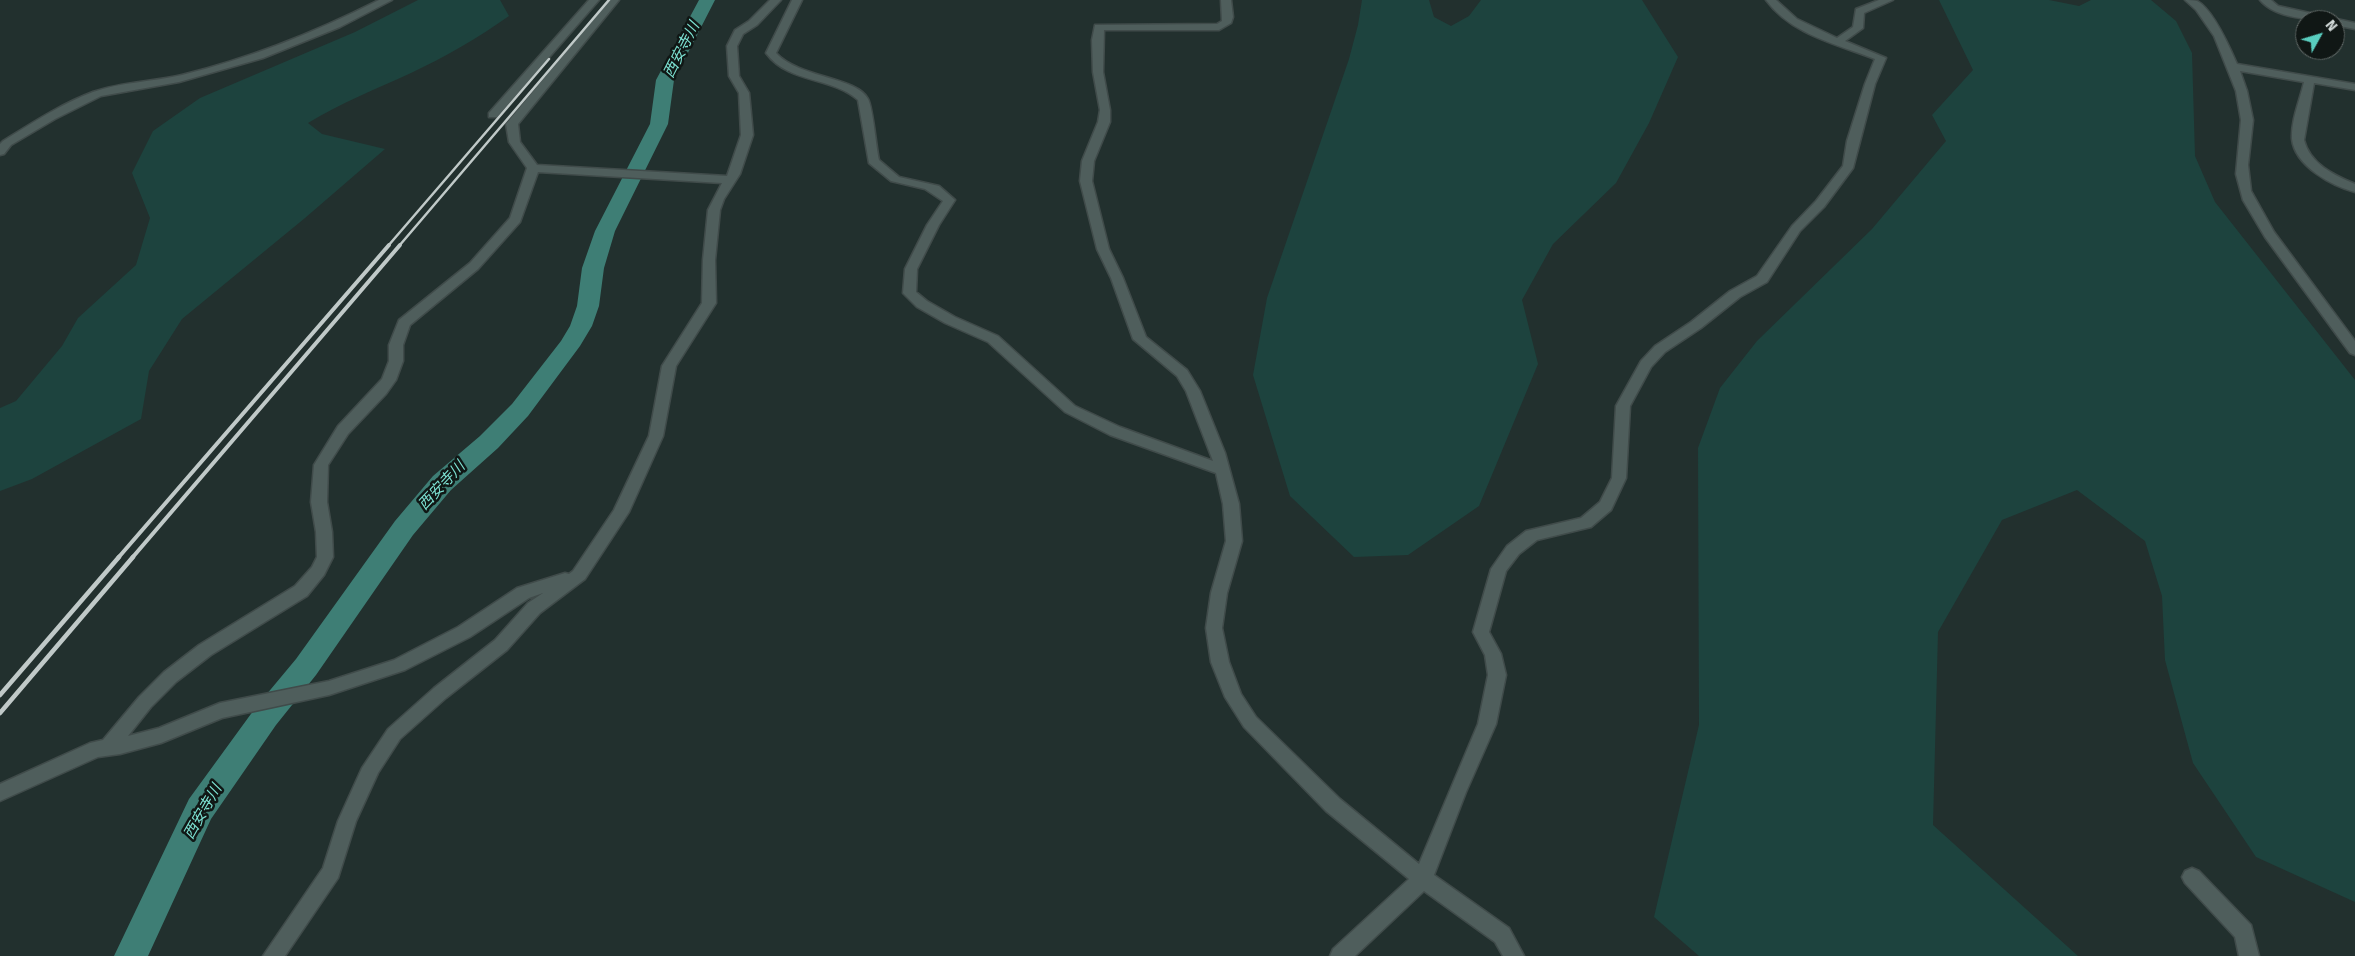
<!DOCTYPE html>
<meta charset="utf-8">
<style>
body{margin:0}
#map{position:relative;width:2355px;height:956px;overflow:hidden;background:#22302e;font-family:"Fira Sans",sans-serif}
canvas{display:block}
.north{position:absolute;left:2295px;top:10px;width:50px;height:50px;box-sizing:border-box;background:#101715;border:1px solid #5f6765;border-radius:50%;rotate:51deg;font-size:14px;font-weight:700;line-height:20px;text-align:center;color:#d6dedd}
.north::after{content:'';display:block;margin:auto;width:18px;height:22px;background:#59cebf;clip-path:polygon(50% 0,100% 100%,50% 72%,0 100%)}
</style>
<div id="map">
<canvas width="2355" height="956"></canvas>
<div class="north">N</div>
</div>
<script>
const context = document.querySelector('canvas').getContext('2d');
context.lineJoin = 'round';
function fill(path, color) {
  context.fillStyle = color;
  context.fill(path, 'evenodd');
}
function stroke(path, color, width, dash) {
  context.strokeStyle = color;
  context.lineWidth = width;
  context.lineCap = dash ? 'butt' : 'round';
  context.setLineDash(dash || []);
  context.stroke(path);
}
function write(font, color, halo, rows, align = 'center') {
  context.font = font + ' "Fira Sans","Noto Sans JP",sans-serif';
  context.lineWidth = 5;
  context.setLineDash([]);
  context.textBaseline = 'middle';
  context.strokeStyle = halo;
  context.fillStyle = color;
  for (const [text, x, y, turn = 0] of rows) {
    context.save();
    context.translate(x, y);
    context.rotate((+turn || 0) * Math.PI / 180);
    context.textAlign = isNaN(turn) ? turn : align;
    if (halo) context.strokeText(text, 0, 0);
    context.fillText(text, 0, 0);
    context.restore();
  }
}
const green = new Path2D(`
 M418,0H500L509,16C478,38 445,57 411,73C376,89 341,103 308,123L322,134L385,149L305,218L182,319L149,371L141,419L32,479L0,491V408L16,401L62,346L78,318L136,265L150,218L132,173L153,131L200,98L355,32Z
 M1362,0H1429L1434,17L1451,26L1469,16L1481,0H1642L1678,57L1649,123L1616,183L1553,244L1522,300L1538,364L1479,506L1408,555L1354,557L1290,496L1253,375L1267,298L1349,59L1358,25Z
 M1939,0H2049L2079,6L2091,0H2151L2176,21L2192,53L2195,156L2215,202L2355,380V902L2256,857L2193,763L2165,660L2162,596L2145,541L2077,490L2002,520L1938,632L1933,825L2078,956H1699L1654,917L1699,725L1698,448L1720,388L1757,341L1872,229L1946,141L1932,115L1973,70Z`);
const river = new Path2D(`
 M699,0H715L674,80L668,124L615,231L604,268L599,306L592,326L580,346L528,416L498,448L451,490L413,535L316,675L276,725L211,819L148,956H114L189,799L256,707L296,659L395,521L433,476L480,436L512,404L561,341L570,326L577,306L582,268L595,231L650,124L656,80Z`);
const minor = new Path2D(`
 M379,0H392L340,27L263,58L179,82L101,96L55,119L11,145L4,154L0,155V144L3,141C32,123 61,104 93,92C121,82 152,82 182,75C251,58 316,32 379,0Z
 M589,0H599L497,117H489V113Z
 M609,0H619L518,124L520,142L537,165L727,176L741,135L739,93L729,76L727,46L735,30L749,21L770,0H781L757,25L743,34L737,46L739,76L749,93L753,135L740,174L724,199L720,210L715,260L716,303L676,366L663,436L629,512L585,579L540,613L507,650L446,698L400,739L378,773L356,821L338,878L285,956H263L323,868L338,821L362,768L388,729L434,688L495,640L528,603L543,593L529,598L470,637L405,670L329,695L222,718L161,743L120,754L98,757L0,801V784L90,743L103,740L139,697L164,672L199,645L295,586L312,567L317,557L316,532L311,502L314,465L338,426L382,379L389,361V345L399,320L470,263L510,218L527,168L509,142L506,124ZM538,172L722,183L708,210L703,260L702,303L662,366L649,436L614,510L573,571L569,574L565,573L517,588L458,627L394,660L329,681L220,703L159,728L128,736L151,707L176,682L211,655L307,596L324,575L333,557L332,532L327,502L328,465L348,434L386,394L396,380L403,361V345L410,325L478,269L520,222Z
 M792,0H802L776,53C799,78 857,77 868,99C873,108 876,147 879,160L899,177L939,186L955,200L939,225L917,269L916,292L927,301L955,317L998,336L1075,406L1120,427L1213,461L1186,391L1177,376L1133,339L1111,278L1097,249L1080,181L1082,161L1098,122L1100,110L1093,72L1092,40L1095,25L1217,24L1222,21L1221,0H1231L1233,17L1231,23L1219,30H1104L1103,72L1110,110V122L1094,161L1092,181L1109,249L1123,278L1146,337L1187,370L1200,391L1225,453L1239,504L1242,541L1227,593L1222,628L1229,662L1241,694L1256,717L1340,799L1419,864L1478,724L1488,675L1485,655L1473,632L1491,569L1507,546L1526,531L1581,518L1600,502L1612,478L1616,406L1641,361L1655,346L1691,322L1730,291L1757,276L1792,226L1816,201L1843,166L1847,141L1865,84L1875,59C1837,44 1792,35 1766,0H1776L1797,19L1837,38L1853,27L1856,9L1879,0H1893L1864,13L1863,28L1845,41L1886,58L1875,84L1853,168L1824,207L1800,231L1767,282L1740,297L1701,328L1665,352L1651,367L1630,406L1626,478L1611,510L1591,527L1537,540L1519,554L1506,571L1489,632L1501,654L1506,675L1496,724L1466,792L1434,875L1509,928L1524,956H1503L1495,942L1424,891L1355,956H1330L1333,949L1409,879L1326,811L1244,727L1225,697L1211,662L1206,628L1211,593L1226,541L1223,504L1216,473L1110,435L1065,412L988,342L945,323L917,307L903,293L905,269L927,225L943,201L925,189L891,181L869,163L858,100C831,76 789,84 766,53Z
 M2185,0C2189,0 2194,0 2197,1C2213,9 2230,48 2237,64L2355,84V90L2314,83L2304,140C2310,164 2334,175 2355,184V192C2332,186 2295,166 2292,139C2291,120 2300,100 2304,82L2240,71L2247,91L2253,120L2248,165L2251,191L2274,232L2355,341V355L2350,353L2265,237L2243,200L2236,174L2241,120L2236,91L2214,36L2196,10Z
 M2260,0H2271L2278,6L2355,23V29L2335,25V20C2312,20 2276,19 2260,0Z
 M2192,868L2199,871L2251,925L2259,956H2239L2235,937L2185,883L2182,877L2185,871Z`);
const railFar2 = new Path2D(`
 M388,246L549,59
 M399,246L609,0`);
const railFar1 = new Path2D(`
 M118,558L389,245
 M132,558L400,245`);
const rail = new Path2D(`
 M0,695L119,557
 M0,713L133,557`);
const waterNames = [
 ["西安寺川",682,50,-63],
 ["西安寺川",442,486,-47],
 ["西安寺川",203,812,-60]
];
fill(green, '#1d433e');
fill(river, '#3e7e75');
stroke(minor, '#404b4a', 3);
fill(minor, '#4f5e5c');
stroke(railFar2, '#c0c9c8', 2.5);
stroke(railFar1, '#c0c9c8', 4);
stroke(rail, '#c0c9c8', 4.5);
write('italic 15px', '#7de2d3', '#101715', waterNames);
</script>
